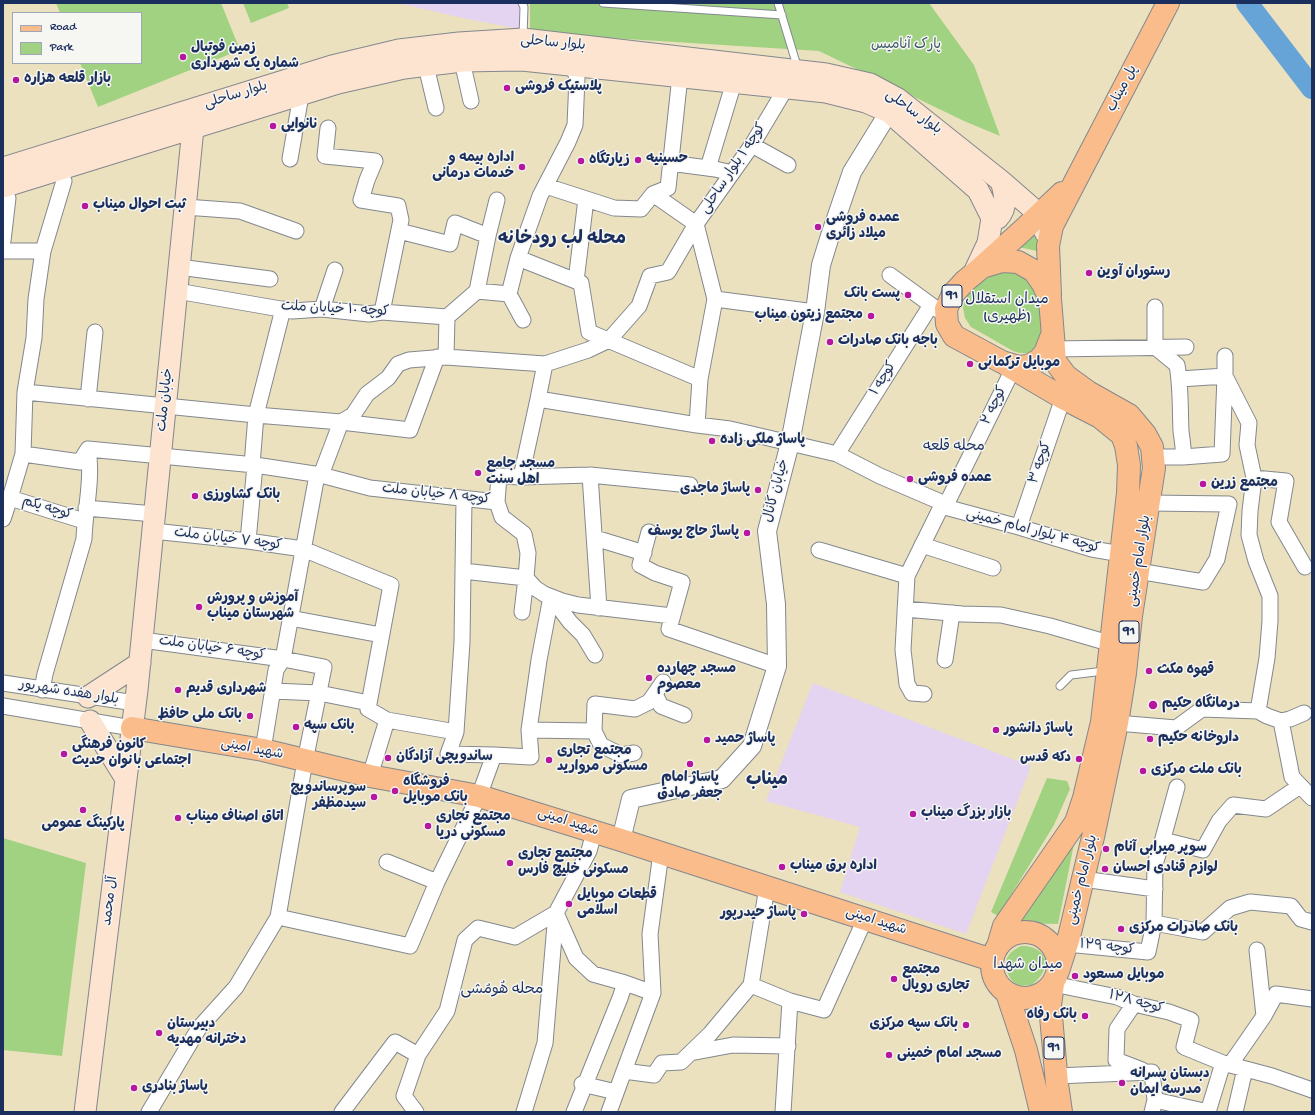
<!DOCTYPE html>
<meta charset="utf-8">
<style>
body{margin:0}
#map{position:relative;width:1315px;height:1115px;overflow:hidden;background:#ebe1bf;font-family:"Gochi Hand",sans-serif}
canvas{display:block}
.frame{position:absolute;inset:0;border:4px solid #1b2f5e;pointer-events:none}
.legend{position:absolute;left:12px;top:12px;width:130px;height:52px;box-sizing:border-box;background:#f6f6f2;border:1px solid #9ea6b7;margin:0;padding:5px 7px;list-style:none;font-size:12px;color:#1b2f5e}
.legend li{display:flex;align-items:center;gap:8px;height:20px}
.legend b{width:20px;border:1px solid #9ea6b7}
</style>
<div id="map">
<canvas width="1315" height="1115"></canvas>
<div class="frame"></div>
<ul class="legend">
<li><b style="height:5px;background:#f9bc8a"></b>Road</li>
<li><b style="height:11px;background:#a1d281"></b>Park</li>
</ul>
</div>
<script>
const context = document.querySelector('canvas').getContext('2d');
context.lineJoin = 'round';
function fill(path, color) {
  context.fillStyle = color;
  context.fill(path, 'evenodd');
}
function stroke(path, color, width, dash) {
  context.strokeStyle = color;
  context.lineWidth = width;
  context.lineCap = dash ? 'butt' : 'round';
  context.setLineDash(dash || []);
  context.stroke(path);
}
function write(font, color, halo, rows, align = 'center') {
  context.font = font + ' "Gochi Hand","Playpen Sans Arabic",sans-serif';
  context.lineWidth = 3;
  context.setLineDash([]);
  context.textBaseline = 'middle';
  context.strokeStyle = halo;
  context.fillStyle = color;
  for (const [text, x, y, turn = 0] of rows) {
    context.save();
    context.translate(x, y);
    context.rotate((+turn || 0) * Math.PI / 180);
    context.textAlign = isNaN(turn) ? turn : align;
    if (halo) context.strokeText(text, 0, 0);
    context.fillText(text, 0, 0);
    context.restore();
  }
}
const built = new Path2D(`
 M397,3H520V29L468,19Z
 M813,683L1031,766L966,934L840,892L860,827L766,801Z`);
const green = new Path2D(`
 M56,3H221L240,50L98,107L80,63H141V13H60Z
 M243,3H287L289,8L251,23Z
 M530,3H929L974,65L1000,136L964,121L819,51L530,33Z
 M1039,229L1042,252L1018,247Z
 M1013,268L1040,290C1041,310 1050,365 1013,351L971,327L965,318L963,308L966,296L974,286L1001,270Z
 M1047,778L1067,781L1070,789L1054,825L998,916L991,912Z
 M1076,834L1058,924L1012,923Z
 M3,838L86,863L62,1056L3,1050Z
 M1021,946C1033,945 1048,952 1045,967C1043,975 1037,980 1032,985C1028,985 1023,986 1019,985C1009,982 1004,967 1007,958C1010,952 1015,949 1021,946Z`);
const river = new Path2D(`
 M1247,3L1312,88`);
const service = new Path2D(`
 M522,3L524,7L523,37
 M603,3L782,15
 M778,3L798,69
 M1060,686L1071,675L1104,671`);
const minor = new Path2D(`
 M462,61L471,101
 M426,66L436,108
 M328,128L325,156L375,161L367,180L361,200L398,206L401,220L382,312
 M752,145L788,165
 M290,159L301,95
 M670,163L715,169L732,173
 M708,168L734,82
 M653,194L668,188L680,76
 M185,207L240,211L296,231
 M399,231L450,244L455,223L488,236L477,291
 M488,236L497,200
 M3,241L8,198
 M3,251H43
 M518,258L540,196L568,142L575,125L577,78L573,65
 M179,267L270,279
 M890,275L938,310
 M576,281L586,199
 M177,291L292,311L322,309L369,314L382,312L447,317
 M509,294L523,320
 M715,299L696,224L752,145L786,88
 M283,309L256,415L341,422L321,475
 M322,309L335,270
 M815,312L715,299L700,379L589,332L581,283L518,258L509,294L477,291L447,317L446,357L545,364L538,399L697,425L730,429L837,454L880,476L943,503L945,507
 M1053,349L1186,347
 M1225,356V376L1249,423L1247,445L1254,478L1250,511L1249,535L1256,561L1270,596V621L1267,658L1258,711
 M545,364L588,350L609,340L639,306L650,276L668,272L696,224L653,194L641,209L614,208L546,186
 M1180,379L1225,376L1222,454L1183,457
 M25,392L256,415L252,465
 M88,399L95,332
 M341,422L410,430L437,357
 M341,422L353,415L367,394L388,378L398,364L409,360L446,357
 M697,425L700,379
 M23,454L80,462L88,449L255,465L321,475L370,488L497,502L499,476L521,477L590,475L690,485
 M837,454L931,305
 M1153,457H1183C1184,448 1182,440 1181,431C1180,409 1181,387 1177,365L1155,347V307
 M590,475L599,608
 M521,477L538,399
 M1254,478L1286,481L1279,522L1305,567
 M10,498L84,521
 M464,499L462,642L456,732L448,754L494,755L531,757L529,730L594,731
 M945,507L1019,527L1092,549L1121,554
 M945,507L1013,369
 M86,508L154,514
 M3,519L10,498L23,454L25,392L34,338L36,299L43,251L64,181
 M1019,527L1063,398
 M153,531L248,541L303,549L391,585L368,709L387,720L456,732
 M649,532L640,565L655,573L682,582L669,629L777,666
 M595,538L644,553
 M248,541L255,465
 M922,545L993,568
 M819,550L907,576
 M463,571L526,578L528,553L524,534L502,517L497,502
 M1138,571L1203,582L1217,559L1229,504L1149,503
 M526,578L535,588L544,594L562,601L578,605L672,616
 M551,597L570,622L583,635L595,655
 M905,609L962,614L1001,615L1050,626L1112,644
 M522,612L526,578
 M290,618L381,635
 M142,640L283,659L324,667L305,761L278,917L236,987L199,1028L149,1112
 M945,660L952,613
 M3,683L135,703
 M42,690L45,674L84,539C85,509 93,479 88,449
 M273,691L319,693L369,703
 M655,694L661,706L684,715
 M924,694L912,693L907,684L903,650L907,576L943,503
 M3,706L132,728
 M1281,721L1292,777L1312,798
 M1117,723L1176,728L1202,709L1258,711L1267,716L1281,721L1290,719L1304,713
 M529,730L539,660L551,597
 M263,750L276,670L283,659L317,475
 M634,753L621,755L601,745L594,731L595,704L635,709L649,702L663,682
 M370,776L387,720
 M1177,787L1162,842H1171L1203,850L1219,821L1233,805L1266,809L1300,786
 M661,853L650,934L653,993L624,1071L654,1075L662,1063L681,1062L710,1034L751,985
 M387,862L437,882
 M1083,879L1155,889
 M767,887L751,985L790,1001L783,1112
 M278,917L410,946L437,882L479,796L494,755
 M1154,923L1203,932L1230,908L1250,902L1291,906L1301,919L1312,922
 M1067,944L1148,952L1154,923L1155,864L1162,842
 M1053,984L1117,997L1134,1004L1169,1012L1191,1020L1184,1047L1223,1063L1272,1076L1312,1090
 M790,1001L824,1010L865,919
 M1134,1004L1117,1029L1116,1060L1142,1070
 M1264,1016L1276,994L1312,999
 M690,1053L733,1045L788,1046
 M1230,1065L1264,1016L1257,950
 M1056,1076L1152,1072L1155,1100L1152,1112
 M582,1084L616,1092
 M1155,1100L1208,1112L1223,1063
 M342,1112L395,1042L418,1055L447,1011L465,940L478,928L515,937L556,913L589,851L594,832
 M416,1112L404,1096L418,1055
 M524,1112L545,1043L556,913L576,958L593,974L625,983L653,993
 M574,1112L620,998L625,983
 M609,1112L624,1071
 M1235,1112L1245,1069`);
const tertiary = new Path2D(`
 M621,840L631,799L722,779L752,746L777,666L776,604L767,531L790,443L815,312L821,265L830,236L852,172L889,112`);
const secondary = new Path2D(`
 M3,168L332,66L399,50L459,43L523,39L826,74L870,84L898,99L1001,181L1040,215L1045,232
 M3,187L338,83L404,68L462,61L522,60L826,92L866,102L889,112L978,190L992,218L988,243L973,275
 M992,218H998C1008,207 1005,194 1001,181
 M88,697L140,663
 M90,721L126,779
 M85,1112L137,690L193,128L189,117`);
const primary = new Path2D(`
 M983,266L1023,230L1062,193
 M1050,294L1048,246L1052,226L1168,3
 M1052,335L1045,353L1039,360L1028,366L1019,367L1002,362L954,336L947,324L946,309L953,294L965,281L982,267L1002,261L1018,262L1034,271L1043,284L1050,299L1055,361L1066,376L1088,392L1129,415L1145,434L1152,447L1154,468L1131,616L1125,673L1117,723L1093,837L1069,937L1058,971
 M132,728L263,750L370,776L479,796L621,840L992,960
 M992 965a33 33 0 1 1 66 0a33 33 0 1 1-66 0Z
 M998,946L1004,926L1076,822L1084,798L1102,722L1128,493L1129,465L1126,446L1122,435L1100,417L1063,398L1007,365
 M1053,984L1050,1005L1057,1084L1061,1112
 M1007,993L1026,1050L1041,1112`);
const markers = [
 [183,57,4,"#b5179e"],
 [16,80,4,"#b5179e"],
 [507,88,4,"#b5179e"],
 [273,126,4,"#b5179e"],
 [638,160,4,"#b5179e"],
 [581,161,4,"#b5179e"],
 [522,167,4,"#b5179e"],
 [85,206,4,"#b5179e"],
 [818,227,4,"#b5179e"],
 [1089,273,4,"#b5179e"],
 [908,295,4,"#b5179e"],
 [871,316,4,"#b5179e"],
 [830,342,4,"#b5179e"],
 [970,364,4,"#b5179e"],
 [712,441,4,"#b5179e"],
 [478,473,4,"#b5179e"],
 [910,479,4,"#b5179e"],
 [1203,484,4,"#b5179e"],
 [758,490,4,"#b5179e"],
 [195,496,4,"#b5179e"],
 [747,533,4,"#b5179e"],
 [199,607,4,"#b5179e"],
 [1149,671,4,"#b5179e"],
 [649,678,4,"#b5179e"],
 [178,690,4,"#b5179e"],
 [1153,705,5,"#b5179e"],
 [250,716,4,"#b5179e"],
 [296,727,4,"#b5179e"],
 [996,730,4,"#b5179e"],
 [1150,739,4,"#b5179e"],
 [707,740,4,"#b5179e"],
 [64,754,4,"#b5179e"],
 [388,758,4,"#b5179e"],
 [1079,759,4,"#b5179e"],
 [549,760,4,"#b5179e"],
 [690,764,4,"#b5179e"],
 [1143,771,4,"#b5179e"],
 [395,791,4,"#b5179e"],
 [374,797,4,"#b5179e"],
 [83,810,4,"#b5179e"],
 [913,814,4,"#b5179e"],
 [178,818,4,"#b5179e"],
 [428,826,4,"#b5179e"],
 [1106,849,4,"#b5179e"],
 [510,863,4,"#b5179e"],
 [782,867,4,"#b5179e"],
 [1105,869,4,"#b5179e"],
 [569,904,4,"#b5179e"],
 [804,914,4,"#b5179e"],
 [1121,929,4,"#b5179e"],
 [1075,976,4,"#b5179e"],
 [894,979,4,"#b5179e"],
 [1085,1016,4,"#b5179e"],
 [966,1025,4,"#b5179e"],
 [159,1033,4,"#b5179e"],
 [889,1055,4,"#b5179e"],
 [1122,1083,4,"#b5179e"],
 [134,1088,4,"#b5179e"]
];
const shields = [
 [952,296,20],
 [1129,632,20],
 [1054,1048,20]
];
const shieldNames = [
 ["91",952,296],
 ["91",1129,632],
 ["91",1054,1048]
];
const streetNames = [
 ["بلوار ساحلی",553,44,5],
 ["پل میناب",1123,89,-63],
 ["بلوار ساحلی",236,96,-17],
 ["بلوار ساحلی",913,113,36],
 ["کوچه ۱ بلوار ساحلی",734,169,-56],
 ["کوچه ۱۰ خیابان ملت",335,310,3],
 ["کوچه ۱",884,379,-58],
 ["خیابان ملت",166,400,-84],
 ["کوچه ۲",995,406,-64],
 ["کوچه ۳",1041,463,-71],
 ["خیابان کانال",777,491,-75],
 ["کوچه ۸ خیابان ملت",436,495,6],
 ["کوچه یکم",47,509,17],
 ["کوچه ۴ بلوار امام خمینی",1033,532,15],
 ["کوچه ۷ خیابان ملت",228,540,7],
 ["بلوار امام خمینی",1140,561,-81],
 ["کوچه ۶ خیابان ملت",212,649,8],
 ["بلوار هفده شهریور",69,693,9],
 ["شهید امینی",252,750,11],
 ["شهید امینی",568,823,18],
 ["بلوار امام خمینی",1083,880,-76],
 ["آل محمد",111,901,-83],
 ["شهید امینی",876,922,18],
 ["کوچه ۱۲۹",1107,948,6],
 ["کوچه ۱۲۸",1136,1003,15]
];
const parkNames = [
 ["پارک آنامیس",906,46]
];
const poiNames = [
 ["زمین فوتبال",191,49],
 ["شماره یک شهرداری",191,65],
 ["بازار قلعه هزاره",24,80],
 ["پلاستیک فروشی",515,88],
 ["نانوایی",281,126],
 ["اداره بیمه و",514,159,"right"],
 ["خدمات درمانی",514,175,"right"],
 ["حسینیه",646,160],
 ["زیارتگاه",589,161],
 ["ثبت احوال میناب",93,206],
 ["عمده فروشی",826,219],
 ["میلاد زائری",826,235],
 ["رستوران آوین",1097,273],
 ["پست بانک",900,295,"right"],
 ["مجتمع زیتون میناب",863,316,"right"],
 ["باجه بانک صادرات",838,342],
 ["موبایل ترکمانی",978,364],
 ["پاساژ ملکی زاده",720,441],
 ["مسجد جامع",486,465],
 ["اهل سنت",486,481],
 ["عمده فروشی",918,479],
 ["مجتمع زرین",1211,484],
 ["پاساژ ماجدی",750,490,"right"],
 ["بانک کشاورزی",203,496],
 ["پاساژ حاج یوسف",739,533,"right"],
 ["آموزش و پرورش",207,599],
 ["شهرستان میناب",207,615],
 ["مسجد چهارده",657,670],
 ["معصوم",657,686],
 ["قهوه مکث",1157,671],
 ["شهرداری قدیم",186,690],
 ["درمانگاه حکیم",1162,705],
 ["بانک ملی حافظ",242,716,"right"],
 ["بانک سپه",304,727],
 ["پاساژ دانشور",1004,730],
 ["داروخانه حکیم",1158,739],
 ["پاساژ حمید",715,740],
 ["کانون فرهنگی",72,746],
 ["اجتماعی بانوان حدیث",72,762],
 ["مجتمع تجاری",557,752],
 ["مسکونی مروارید",557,768],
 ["ساندویچی آزادگان",396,758],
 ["دکه قدس",1071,759,"right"],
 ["بانک ملت مرکزی",1151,771],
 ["پاساژ امام",690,779,"center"],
 ["جعفر صادق",690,795,"center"],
 ["فروشگاه",403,783],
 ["بانک موبایل",403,799],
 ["سوپرساندویچ",366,789,"right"],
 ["سیدمظفر",366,805,"right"],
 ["بازار بزرگ میناب",921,814],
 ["اتاق اصناف میناب",186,818],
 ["مجتمع تجاری",436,818],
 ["مسکونی دریا",436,834],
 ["پارکینگ عمومی",83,825,"center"],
 ["سوپر میرابی آنام",1114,849],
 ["مجتمع تجاری",518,855],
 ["مسکونی خلیج فارس",518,871],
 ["اداره برق میناب",790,867],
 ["لوازم قنادی احسان",1113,869],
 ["قطعات موبایل",577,896],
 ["اسلامی",577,912],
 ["پاساژ حیدرپور",796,914,"right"],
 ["بانک صادرات مرکزی",1129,929],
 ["مجتمع",902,971],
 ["تجاری رویال",902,987],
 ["موبایل مسعود",1083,976],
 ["بانک رفاه",1077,1016,"right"],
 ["دبیرستان",167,1025],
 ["دخترانه مهدیه",167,1041],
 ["بانک سپه مرکزی",958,1025,"right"],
 ["مسجد امام خمینی",897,1055],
 ["دبستان پسرانه",1130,1075],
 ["مدرسه ایمان",1130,1091],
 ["پاساژ بنادری",142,1088]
];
const neighbourhoodNames = [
 ["میدان استقلال",1007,301],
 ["(ظهیری)",1007,318],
 ["محله قلعه",954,448],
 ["میدان شهدا",1028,966],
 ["محله هُومُشی",502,991]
];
const districtNames = [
 ["محله لب رودخانه",562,240],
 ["میناب",767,781]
];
fill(built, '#e4d3f1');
fill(green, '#a1d281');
stroke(river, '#66a3d7', 22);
stroke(service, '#83888e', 9);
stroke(minor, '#83888e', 17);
stroke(tertiary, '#83888e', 20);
stroke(secondary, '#83888e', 23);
stroke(primary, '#83888e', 24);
stroke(service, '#fff', 7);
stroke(minor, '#fff', 15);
stroke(tertiary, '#fff', 18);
stroke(secondary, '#fde4d0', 21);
stroke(primary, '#f9bc8a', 22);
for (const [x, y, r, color] of markers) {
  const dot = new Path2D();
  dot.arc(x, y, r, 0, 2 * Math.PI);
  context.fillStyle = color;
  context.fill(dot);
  stroke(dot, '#f6f6f2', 1.5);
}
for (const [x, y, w] of shields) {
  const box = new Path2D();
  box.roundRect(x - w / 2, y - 11, w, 22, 3);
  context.fillStyle = '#f6f6f2';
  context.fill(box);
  stroke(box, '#1b2f5e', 1);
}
write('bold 13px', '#1b2f5e', null, shieldNames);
write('14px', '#1b2f5e', '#f6f6f2', streetNames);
write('14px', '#3c5867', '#f6f6f2', parkNames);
write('bold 14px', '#1b2f5e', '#f6f6f2', poiNames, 'left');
write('15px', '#1b2f5e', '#f6f6f2', neighbourhoodNames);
write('bold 18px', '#1b2f5e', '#f6f6f2', districtNames);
</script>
